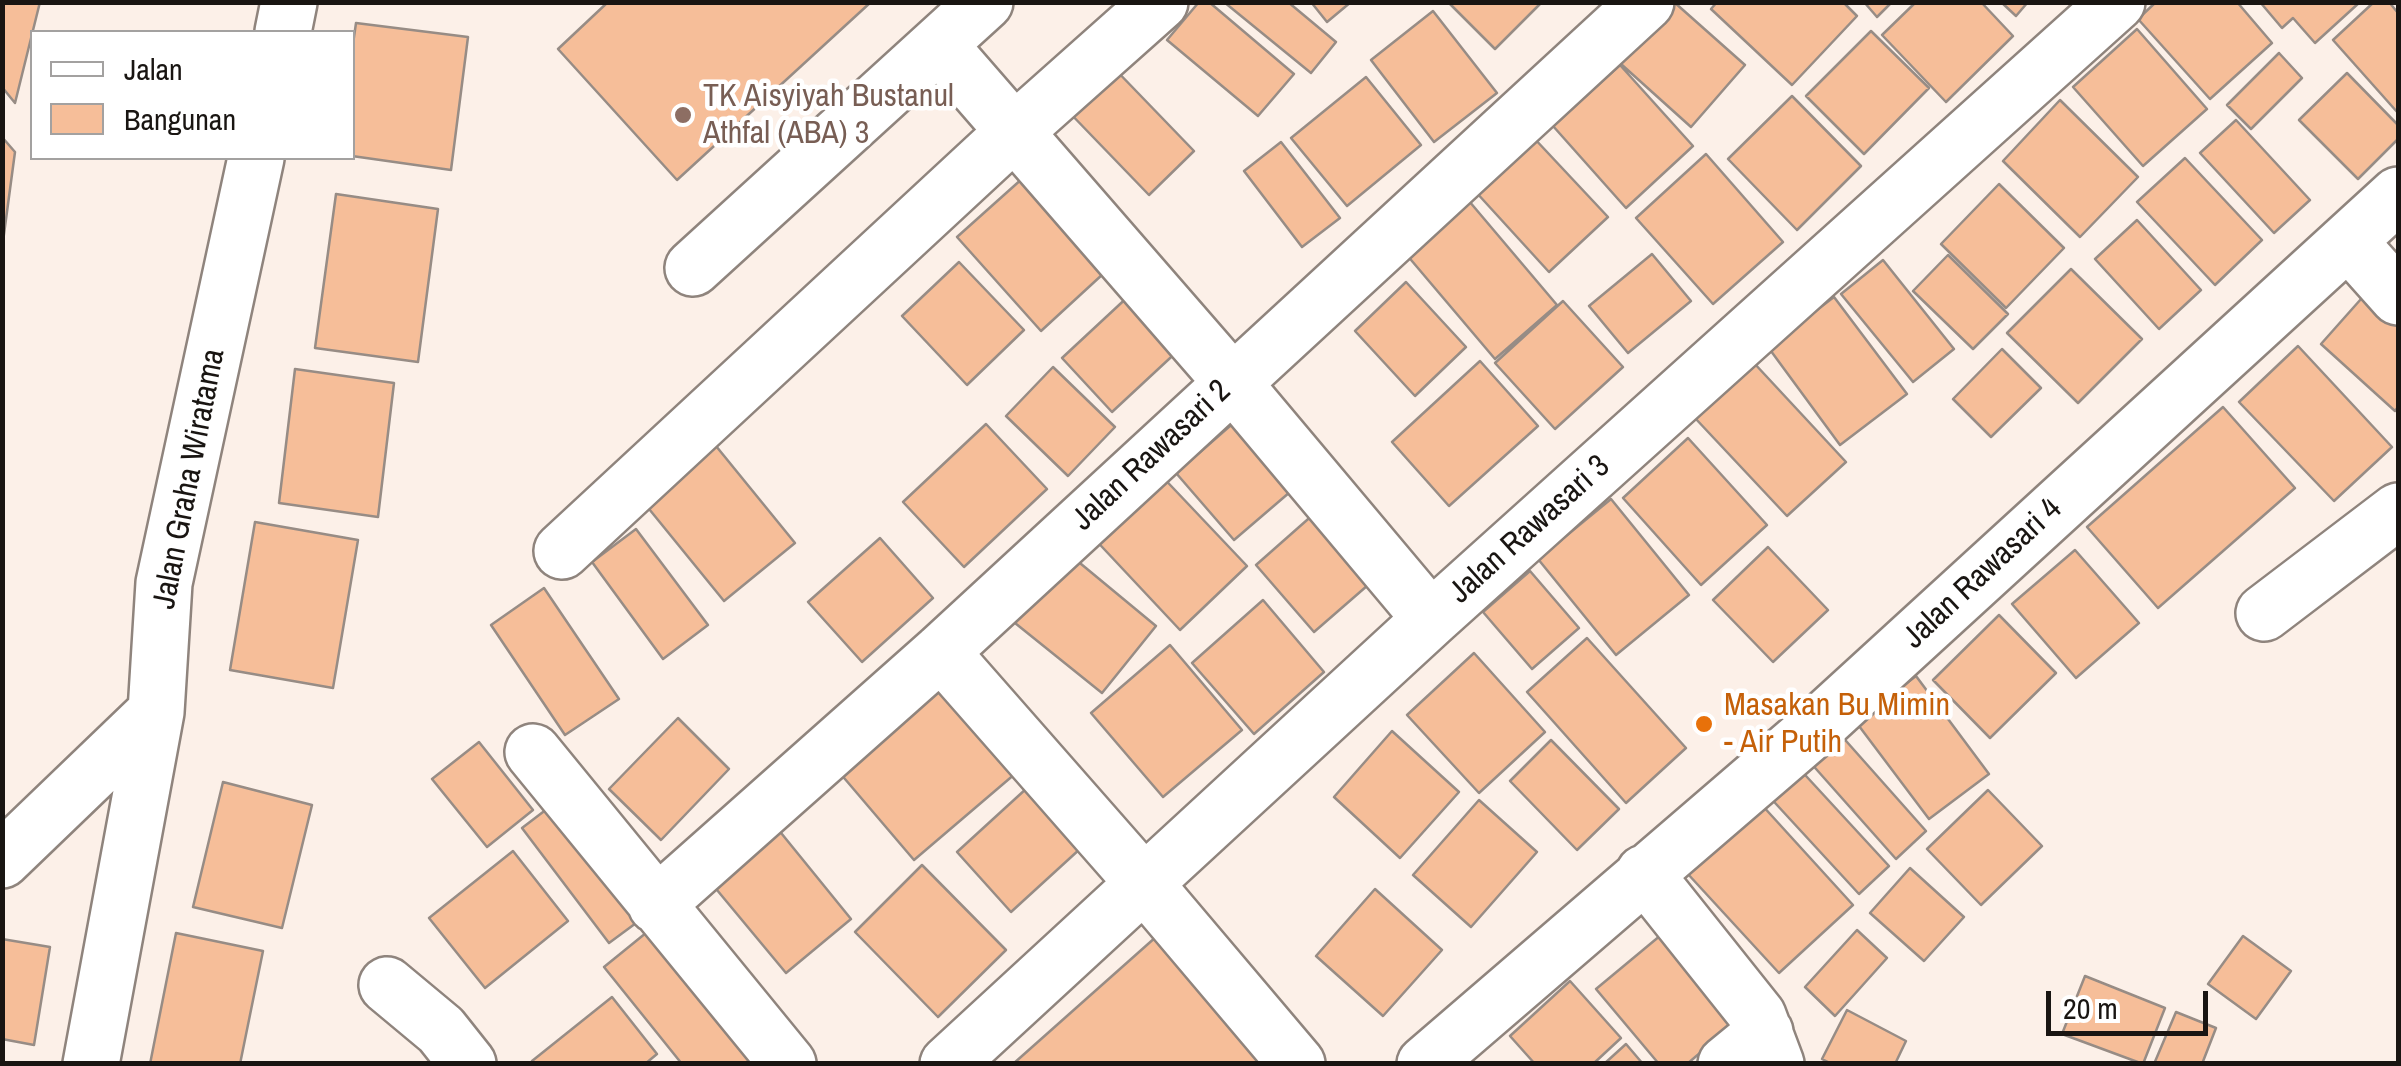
<!DOCTYPE html>
<style>
body{margin:0}
#map{position:relative;width:2401px;height:1066px;overflow:hidden;background:#fcf0e8;font-family:"Archivo Narrow",sans-serif}
canvas{display:block}
.frame{position:absolute;inset:0;border:5px solid #191512;pointer-events:none}
.legend{position:absolute;left:30px;top:30px;width:325px;height:130px;box-sizing:border-box;background:#fff;border:2px solid #a3a1a0;margin:0;padding:12px 18px;list-style:none;font-size:30px;color:#191512}
.legend li{display:flex;align-items:center;gap:20px;height:50px}
.legend b{width:50px;border:2px solid #a3a1a0}
.scale{position:absolute;left:2046px;top:991px;width:162px;height:45px;box-sizing:border-box;border:5px solid #191512;border-top:0;padding-left:12px;font-size:30px;line-height:35px;white-space:nowrap;color:#191512;-webkit-text-stroke:8px #fff;paint-order:stroke}
</style>
<div id="map">
<canvas width="2401" height="1066"></canvas>
<div class="frame"></div>
<ul class="legend">
<li><b style="height:12px;background:#fff"></b>Jalan</li>
<li><b style="height:28px;background:#f6be99"></b>Bangunan</li>
</ul>
<div class="scale">20 m</div>
</div>
<script>
const context = document.querySelector('canvas').getContext('2d');
context.lineJoin = 'round';
function fill(path, color) {
  context.fillStyle = color;
  context.fill(path, 'evenodd');
}
function stroke(path, color, width, dash) {
  context.strokeStyle = color;
  context.lineWidth = width;
  context.lineCap = dash ? 'butt' : 'round';
  context.setLineDash(dash || []);
  context.stroke(path);
}
function write(font, color, halo, rows, align = 'center') {
  context.font = font + ' "Archivo Narrow",sans-serif';
  context.lineWidth = 9;
  context.setLineDash([]);
  context.textBaseline = 'middle';
  context.strokeStyle = halo;
  context.fillStyle = color;
  for (const [text, x, y, turn = 0] of rows) {
    context.save();
    context.translate(x, y);
    context.rotate((+turn || 0) * Math.PI / 180);
    context.textAlign = isNaN(turn) ? turn : align;
    if (halo) context.strokeText(text, 0, 0);
    context.fillText(text, 0, 0);
    context.restore();
  }
}
const building = new Path2D(`
 M2,2H40L15,103L2,87Z
 M608,2H871L677,180L558,49Z
 M1199,2H1209L1294,74L1258,116L1167,40Z
 M1224,2H1288L1336,42L1311,73Z
 M1311,2H1351L1327,22Z
 M1448,2H1542L1495,49Z
 M1657,2H1674L1745,65L1691,127L1611,55Z
 M1717,2H1843L1857,16L1792,85L1711,9Z
 M1864,2H1892L1877,17Z
 M1916,2H1981L2013,36L1946,102L1882,35Z
 M2001,2H2028L2016,16Z
 M2156,2H2237L2272,43L2210,99L2138,19Z
 M2260,2H2360L2315,43L2293,18L2282,28Z
 M2374,2H2389L2398,13V113L2333,40Z
 M1433,11L1497,93L1434,142L1371,60Z
 M356,23L468,37L451,170L352,156V51Z
 M2137,29L2207,109L2143,166L2073,87Z
 M1871,31L1929,88L1864,154L1806,96Z
 M2279,53L2302,78L2251,129L2227,105Z
 M1111,65L1194,151L1149,195L1066,109Z
 M1620,65L1693,146L1626,208L1553,126Z
 M2347,73L2398,125V139L2358,179L2299,120Z
 M1366,77L1421,145L1347,206L1291,138Z
 M1792,96L1861,166L1797,230L1728,159Z
 M2060,100L2138,177L2080,237L2003,161Z
 M2236,120L2310,200L2274,233L2200,153Z
 M2,137L15,152L2,249Z
 M1533,137L1608,217L1549,272L1475,191Z
 M1281,142L1340,218L1302,247L1244,171Z
 M1706,154L1783,242L1713,304L1636,218Z
 M2185,158L2262,240L2215,285L2137,202Z
 M1033,169L1116,262L1041,331L957,237Z
 M1999,184L2064,248L2006,308L1941,244Z
 M1458,188L1557,305L1495,359L1395,241Z
 M336,194L438,209L418,362L315,348Z
 M2137,220L2201,290L2159,329L2095,259Z
 M1652,254L1691,301L1628,353L1589,306Z
 M1948,255L2008,314L1973,349L1913,291Z
 M1883,260L1954,349L1913,382L1841,294Z
 M959,262L1024,330L967,385L902,316Z
 M2071,269L2142,339L2078,403L2007,333Z
 M1406,282L1466,347L1415,396L1355,331Z
 M2369,290L2398,317V407L2395,411L2321,344Z
 M1133,292L1183,346L1112,412L1062,358Z
 M1834,297L1907,394L1840,445L1768,347Z
 M1563,301L1623,367L1555,429L1495,363Z
 M2298,346L2392,447L2334,501L2239,402Z
 M2002,349L2041,388L1991,437L1953,399Z
 M1480,361L1538,426L1449,506L1392,442Z
 M1754,363L1846,462L1787,516L1695,418Z
 M1053,367L1115,427L1068,476L1006,416Z
 M295,369L394,383L378,517L279,503Z
 M2223,407L2295,488L2158,608L2087,527Z
 M1245,413L1304,480L1234,540L1176,473Z
 M986,424L1047,489L964,567L903,502Z
 M1688,438L1767,525L1701,585L1623,498Z
 M716,446L795,543L724,601L645,504Z
 M1156,470L1247,566L1180,630L1089,533Z
 M1611,499L1689,595L1616,655L1538,559Z
 M1324,505L1383,572L1314,632L1256,565Z
 M255,522L358,540L333,688L230,670Z
 M636,529L708,625L663,659L592,562Z
 M880,538L933,598L862,662L808,602Z
 M1768,547L1828,610L1773,662L1713,600Z
 M2075,550L2139,623L2076,678L2012,604Z
 M1069,554L1156,626L1102,693L1015,623Z
 M1530,571L1579,628L1532,669L1483,612Z
 M544,588L619,699L565,735L491,625Z
 M1263,600L1324,672L1254,734L1192,663Z
 M1999,615L2056,673L1990,738L1933,680Z
 M1587,638L1686,748L1626,803L1527,692Z
 M1170,645L1242,730L1163,797L1091,713Z
 M1474,653L1545,732L1479,793L1407,715Z
 M1916,676L1989,774L1929,819L1856,722Z
 M941,684L1016,773L914,860L839,772Z
 M678,718L729,769L661,840L609,789Z
 M1831,724L1926,831L1896,859L1801,752Z
 M1392,731L1459,792L1400,858L1334,797Z
 M1551,740L1619,809L1577,850L1510,781Z
 M479,742L533,810L487,847L432,779Z
 M1795,764L1889,866L1859,894L1765,792Z
 M223,782L312,805L282,928L193,907Z
 M1027,788L1081,848L1011,912L957,852Z
 M1988,790L2042,846L1981,905L1927,849Z
 M564,796L651,912L609,943L522,828Z
 M1479,800L1537,852L1471,927L1413,875Z
 M1761,804L1853,905L1779,973L1687,873Z
 M773,823L851,919L786,973L707,878Z
 M513,851L568,921L485,988L429,918Z
 M922,865L1006,950L938,1017L855,932Z
 M1910,868L1964,917L1924,961L1870,913Z
 M1375,889L1442,950L1383,1016L1316,956Z
 M657,924L769,1064H682L604,967Z
 M1166,928L1285,1064H1013Z
 M1667,930L1741,1018L1687,1064H1659L1596,989Z
 M1857,930L1887,958L1835,1016L1805,987Z
 M176,933L263,951L240,1064H150Z
 M2243,936L2291,971L2256,1019L2208,984Z
 M2,939L50,947L34,1045L2,1039Z
 M2085,976L2165,1008L2143,1064L2062,1034Z
 M1570,981L1621,1038L1593,1064H1535L1510,1036Z
 M612,997L657,1054L645,1064H534L532,1061Z
 M1847,1010L1906,1041L1895,1064H1832L1822,1059Z
 M2176,1012L2216,1028L2202,1064H2154Z
 M1626,1044L1643,1064H1604Z`);
const minor = new Path2D(`
 M283,32L289,2
 M939,45L1232,382L1431,619
 M2348,241L2398,297
 M693,268L985,2
 M562,551L1014,132L1160,2
 M2264,613L2398,511
 M941,652L1143,882L1297,1064
 M533,752L788,1064
 M2,860L156,712
 M1644,873L1758,1016L1776,1064
 M656,905L941,652L1646,2
 M387,985L441,1030L468,1064
 M91,1064L156,712L164,583L256,158
 M948,1064L1431,619L2117,2
 M1425,1064L1812,731L2398,195
 M1726,1064L1765,1032`);
const markers = [
 [683,115,10,"#8d6e63"],
 [1704,724,10,"#e8710a"]
];
const educationNames = [
 ["TK Aisyiyah Bustanul",703,97],
 ["Athfal (ABA) 3",703,134]
];
const streetNames = [
 ["Jalan Rawasari 2",1152,456,-43],
 ["Jalan Graha Wiratama",190,479,-79],
 ["Jalan Rawasari 3",1530,530,-42],
 ["Jalan Rawasari 4",1983,574,-43]
];
const foodNames = [
 ["Masakan Bu Mimin",1724,706],
 ["- Air Putih",1724,743]
];
fill(building, '#f6be99');
stroke(building, '#978c85', 2.5);
stroke(minor, '#8f847d', 60);
stroke(minor, '#fff', 55);
for (const [x, y, r, color] of markers) {
  const dot = new Path2D();
  dot.arc(x, y, r, 0, 2 * Math.PI);
  context.fillStyle = color;
  context.fill(dot);
  stroke(dot, '#fff', 4);
}
write('32px', '#785e54', '#fff', educationNames, 'left');
write('32px', '#191512', '#fff', streetNames);
write('32px', '#c56008', '#fff', foodNames, 'left');
</script>
